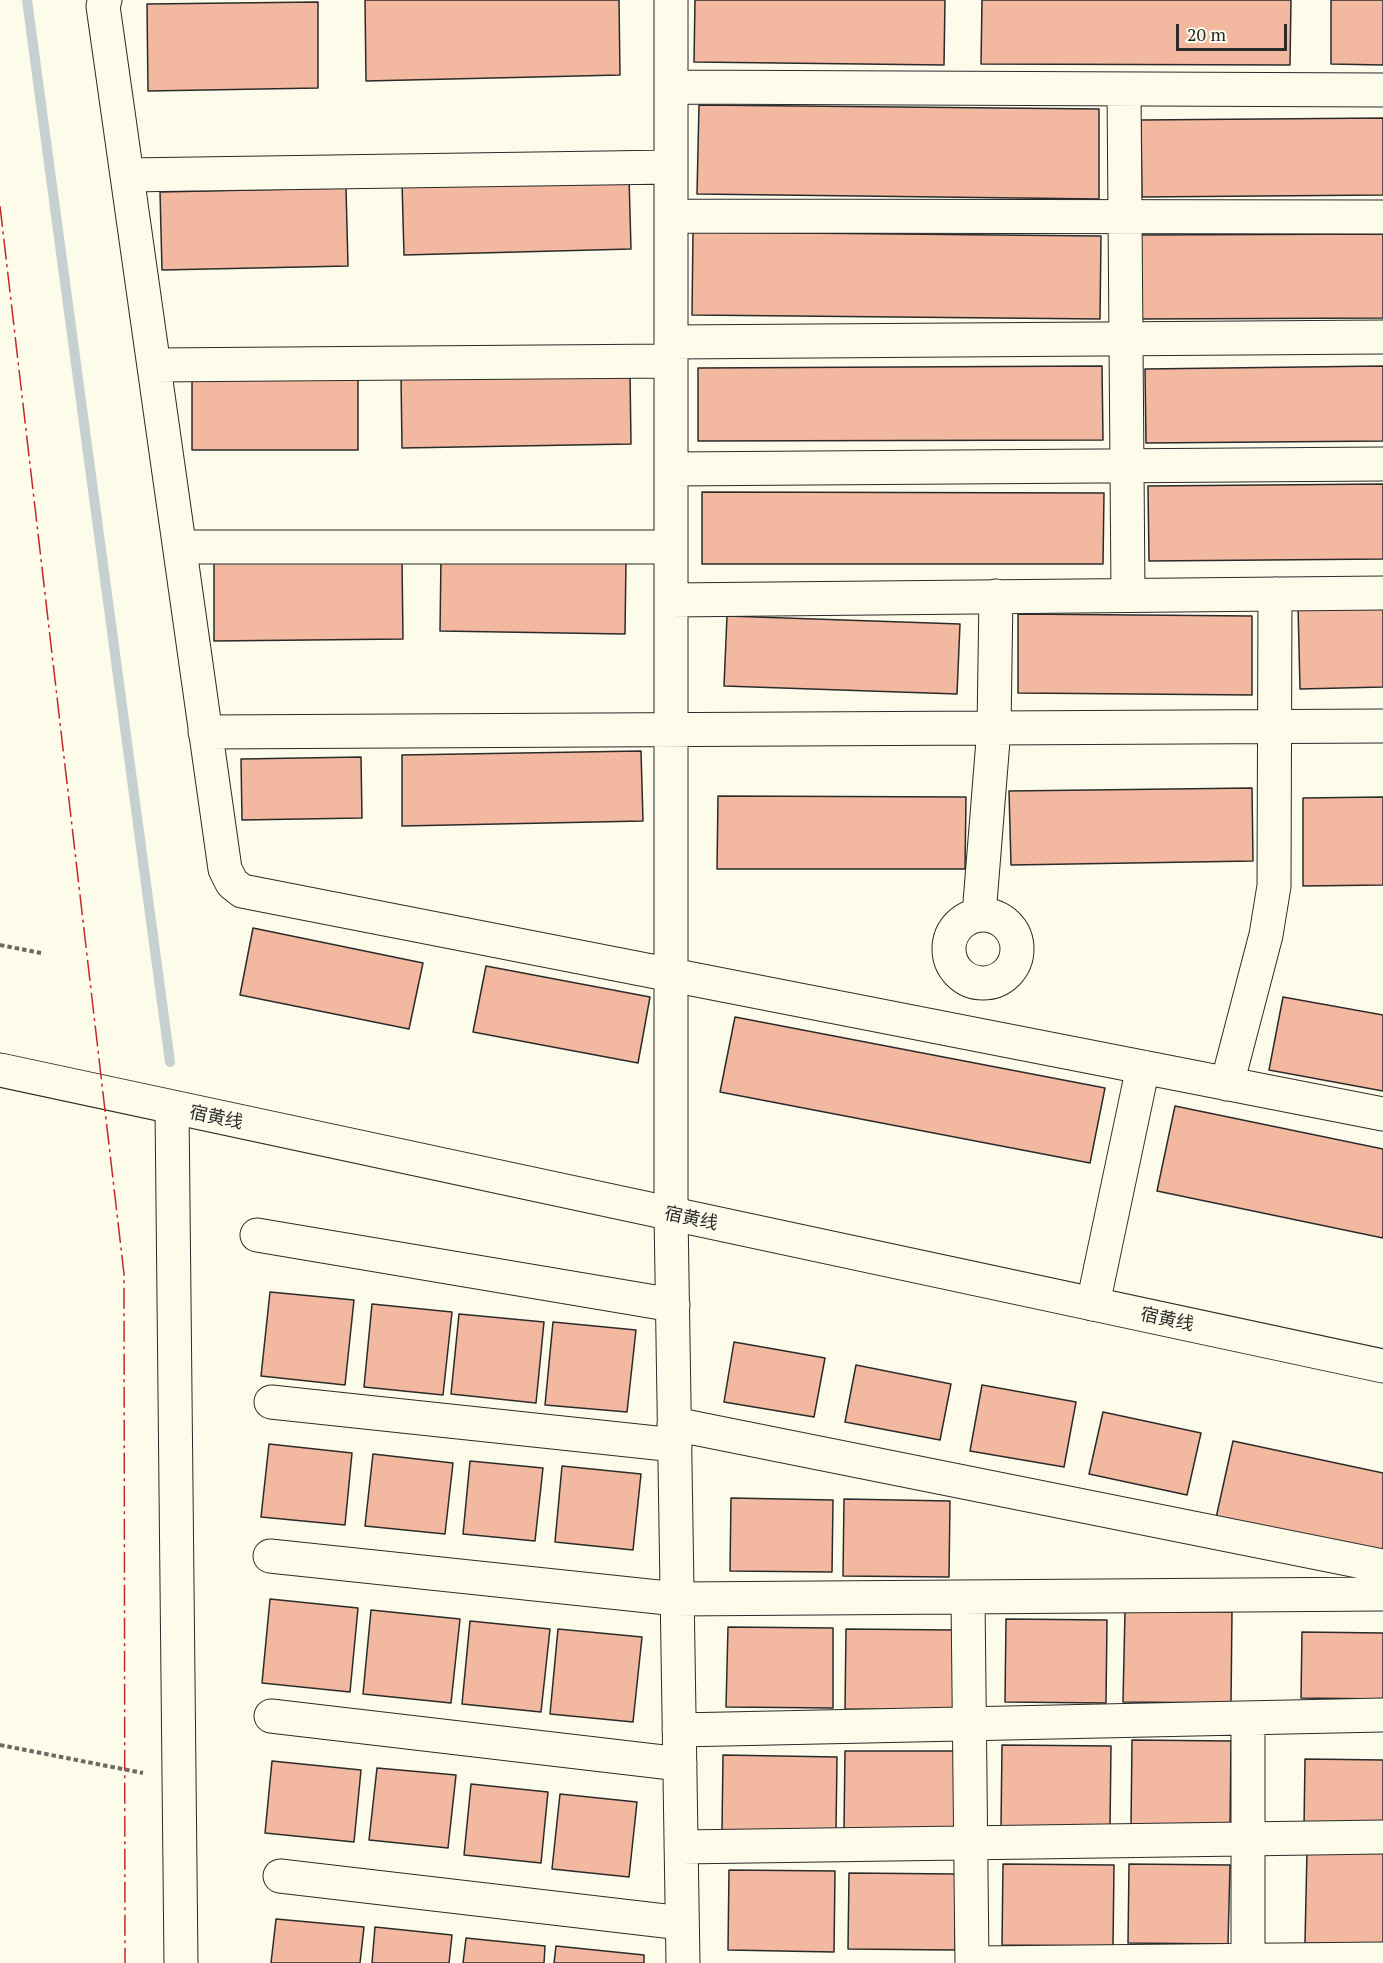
<!DOCTYPE html>
<meta charset="utf-8">
<style>
body{margin:0}
#map{position:relative;width:1383px;height:1963px;overflow:hidden;background:#fdfbea;font-family:"PT Serif",serif}
canvas{display:block}
.scale{position:absolute;left:1176px;top:24px;width:111px;height:27px;box-sizing:border-box;border:3px solid #2b2b2b;border-top:0;padding-left:8px;font-size:18px;line-height:21px;white-space:nowrap;color:#2b2b2b;-webkit-text-stroke:4px #fdfbea;paint-order:stroke}
</style>
<div id="map">
<canvas width="1383" height="1963"></canvas>
<div class="scale">20 m</div>
</div>
<script>
const context = document.querySelector('canvas').getContext('2d');
context.lineJoin = 'round';
function stroke(path, color, width, dash) {
  context.strokeStyle = color;
  context.lineWidth = width;
  context.lineCap = dash ? 'butt' : 'round';
  context.setLineDash(dash || []);
  context.stroke(path);
}
function fill(path, color) {
  context.fillStyle = color;
  context.fill(path, 'evenodd');
}
function write(font, color, halo, rows, align = 'center') {
  context.font = font + ' "PT Serif","Noto Sans SC",serif';
  context.lineWidth = 4.5;
  context.setLineDash([]);
  context.textBaseline = 'middle';
  context.strokeStyle = halo;
  context.fillStyle = color;
  for (const [text, x, y, turn = 0] of rows) {
    context.save();
    context.translate(x, y);
    context.rotate((+turn || 0) * Math.PI / 180);
    context.textAlign = isNaN(turn) ? turn : align;
    if (halo) context.strokeText(text, 0, 0);
    context.fillText(text, 0, 0);
    context.restore();
  }
}
const stream = new Path2D(`
 M27,0L170,1062`);
const building = new Path2D(`
 M365,0H619L620,75L366,81Z
 M695,0H945L944,65L694,62Z
 M982,0H1291L1290,65L981,64Z
 M1331,0H1383V65L1331,64Z
 M318,2V88L148,91L147,4Z
 M699,105L1099,109V199L697,194Z
 M1383,118V195L1142,197L1141,120Z
 M629,177L631,249L404,255L402,183Z
 M346,188L348,266L162,270L160,192Z
 M693,232L1101,236L1100,319L692,315Z
 M1383,234V318L1139,319V235Z
 M1102,366L1103,440L698,441V368Z
 M1383,366V441L1146,443L1145,369Z
 M630,373L631,444L402,448L401,377Z
 M192,378H358V450H192Z
 M1383,484V559L1149,561L1148,486Z
 M702,492L1104,493L1103,564H702Z
 M441,557L626,560L625,634L440,631Z
 M402,560L403,639L214,641V562Z
 M1383,605V687L1300,689L1298,606Z
 M1018,614L1252,616V695L1018,693Z
 M727,616L960,624L957,694L724,686Z
 M641,751L643,821L402,826V755Z
 M361,757L362,818L242,820L241,759Z
 M1252,788L1253,861L1011,865L1009,791Z
 M718,796L966,797L965,869H717Z
 M1383,797V885L1303,886V798Z
 M253,928L423,963L409,1029L240,995Z
 M486,966L650,997L638,1063L473,1032Z
 M1283,997L1383,1015V1091L1269,1070Z
 M735,1017L1105,1088L1090,1163L720,1092Z
 M1175,1106L1383,1149V1238L1157,1191Z
 M270,1292L354,1300L345,1385L261,1376Z
 M372,1304L452,1312L443,1395L364,1387Z
 M459,1314L544,1322L536,1403L451,1394Z
 M553,1322L636,1330L627,1412L545,1405Z
 M734,1342L825,1358L814,1417L724,1402Z
 M856,1365L951,1384L940,1440L845,1422Z
 M982,1385L1076,1402L1064,1467L970,1451Z
 M1103,1412L1201,1433L1187,1495L1089,1474Z
 M1233,1441L1383,1473V1553L1216,1518Z
 M269,1444L352,1453L345,1525L261,1517Z
 M373,1454L453,1463L445,1534L365,1526Z
 M470,1461L543,1468L535,1541L463,1534Z
 M562,1466L641,1474L633,1550L555,1542Z
 M731,1498L833,1500L832,1572L730,1571Z
 M844,1499L950,1501L949,1577L843,1576Z
 M270,1599L358,1608L350,1692L262,1683Z
 M371,1610L460,1619L451,1703L363,1694Z
 M1125,1611L1232,1612L1231,1703L1123,1702Z
 M1006,1619L1107,1620L1106,1703L1005,1702Z
 M470,1621L550,1629L541,1712L462,1704Z
 M728,1627L833,1628V1708L726,1707Z
 M558,1629L642,1637L633,1722L550,1714Z
 M846,1629L955,1630L953,1710L845,1709Z
 M1302,1632L1383,1633V1699L1301,1698Z
 M1132,1740L1231,1741L1230,1827L1131,1826Z
 M1002,1745L1111,1746L1110,1828L1001,1827Z
 M845,1751H956L955,1830L844,1829Z
 M723,1755L837,1757L836,1831L722,1830Z
 M1305,1759L1383,1760V1828L1304,1827Z
 M272,1761L361,1770L354,1842L265,1833Z
 M377,1768L456,1775L448,1848L369,1840Z
 M471,1784L548,1792L541,1863L464,1855Z
 M560,1794L637,1802L629,1877L552,1869Z
 M1307,1850L1383,1852V1944L1305,1943Z
 M1003,1864L1114,1865L1113,1946L1002,1945Z
 M1129,1864L1230,1865L1228,1944L1128,1943Z
 M729,1870L835,1871L834,1952L728,1950Z
 M849,1873L956,1874L955,1950L848,1949Z
 M276,1919L364,1927L360,1963H271Z
 M375,1927L452,1935L449,1963H372Z
 M466,1938L545,1946L544,1963H463Z
 M556,1946L644,1955V1963H554Z`);
const path = new Path2D(`
 M0,945L41,953
 M0,1745L143,1773`);
const minor = new Path2D(`
 M105,0L103,6L225,869L232,883L242,891L1383,1114
 M671,0V1214L683,1963
 M671,87L1383,90
 M1124,89L1128,595
 M127,175L671,167
 M671,216L1383,217
 M672,342L1383,337
 M154,365L671,361
 M671,469L1383,464
 M180,547H671
 M671,600L1383,593
 M205,732L1383,726
 M949 949a34 34 0 1 1 68 0a34 34 0 1 1-68 0Z
 M979,915L994,728L996,596
 M1227,1084L1266,935L1274,886L1275,594
 M172,1108L181,1963
 M257,1235L673,1305
 M1093,1304L1143,1067
 M271,1402L675,1445
 M674,1424L1383,1566
 M270,1556L677,1599L1383,1594
 M968,1597L972,1963
 M271,1716L680,1764
 M1248,1718V1963
 M679,1730L1383,1715
 M681,1847L1383,1837
 M280,1876L682,1923
 M978,1963L1383,1959`);
const major = new Path2D(`
 M0,1070L1383,1366`);
const power = new Path2D(`
 M0,206L124,1274L125,1963`);
const streetNames = [
 ["宿黄线",216,1118,12],
 ["宿黄线",691,1219,12],
 ["宿黄线",1167,1320,12]
];
stroke(stream, '#c7d0d0', 10);
fill(building, '#f2b8a0');
stroke(building, '#2b2b2b', 1.5);
stroke(minor, '#2b2b2b', 35);
stroke(major, '#2b2b2b', 35);
stroke(path, '#6a6964', 4, [4.5, 3]);
stroke(minor, '#fdfbea', 33);
stroke(major, '#fdfbea', 33);
stroke(power, '#c62828', 1.5, [21, 4.5, 3, 4.5]);
write('18px', '#2b2b2b', '#fdfbea', streetNames);
</script>
